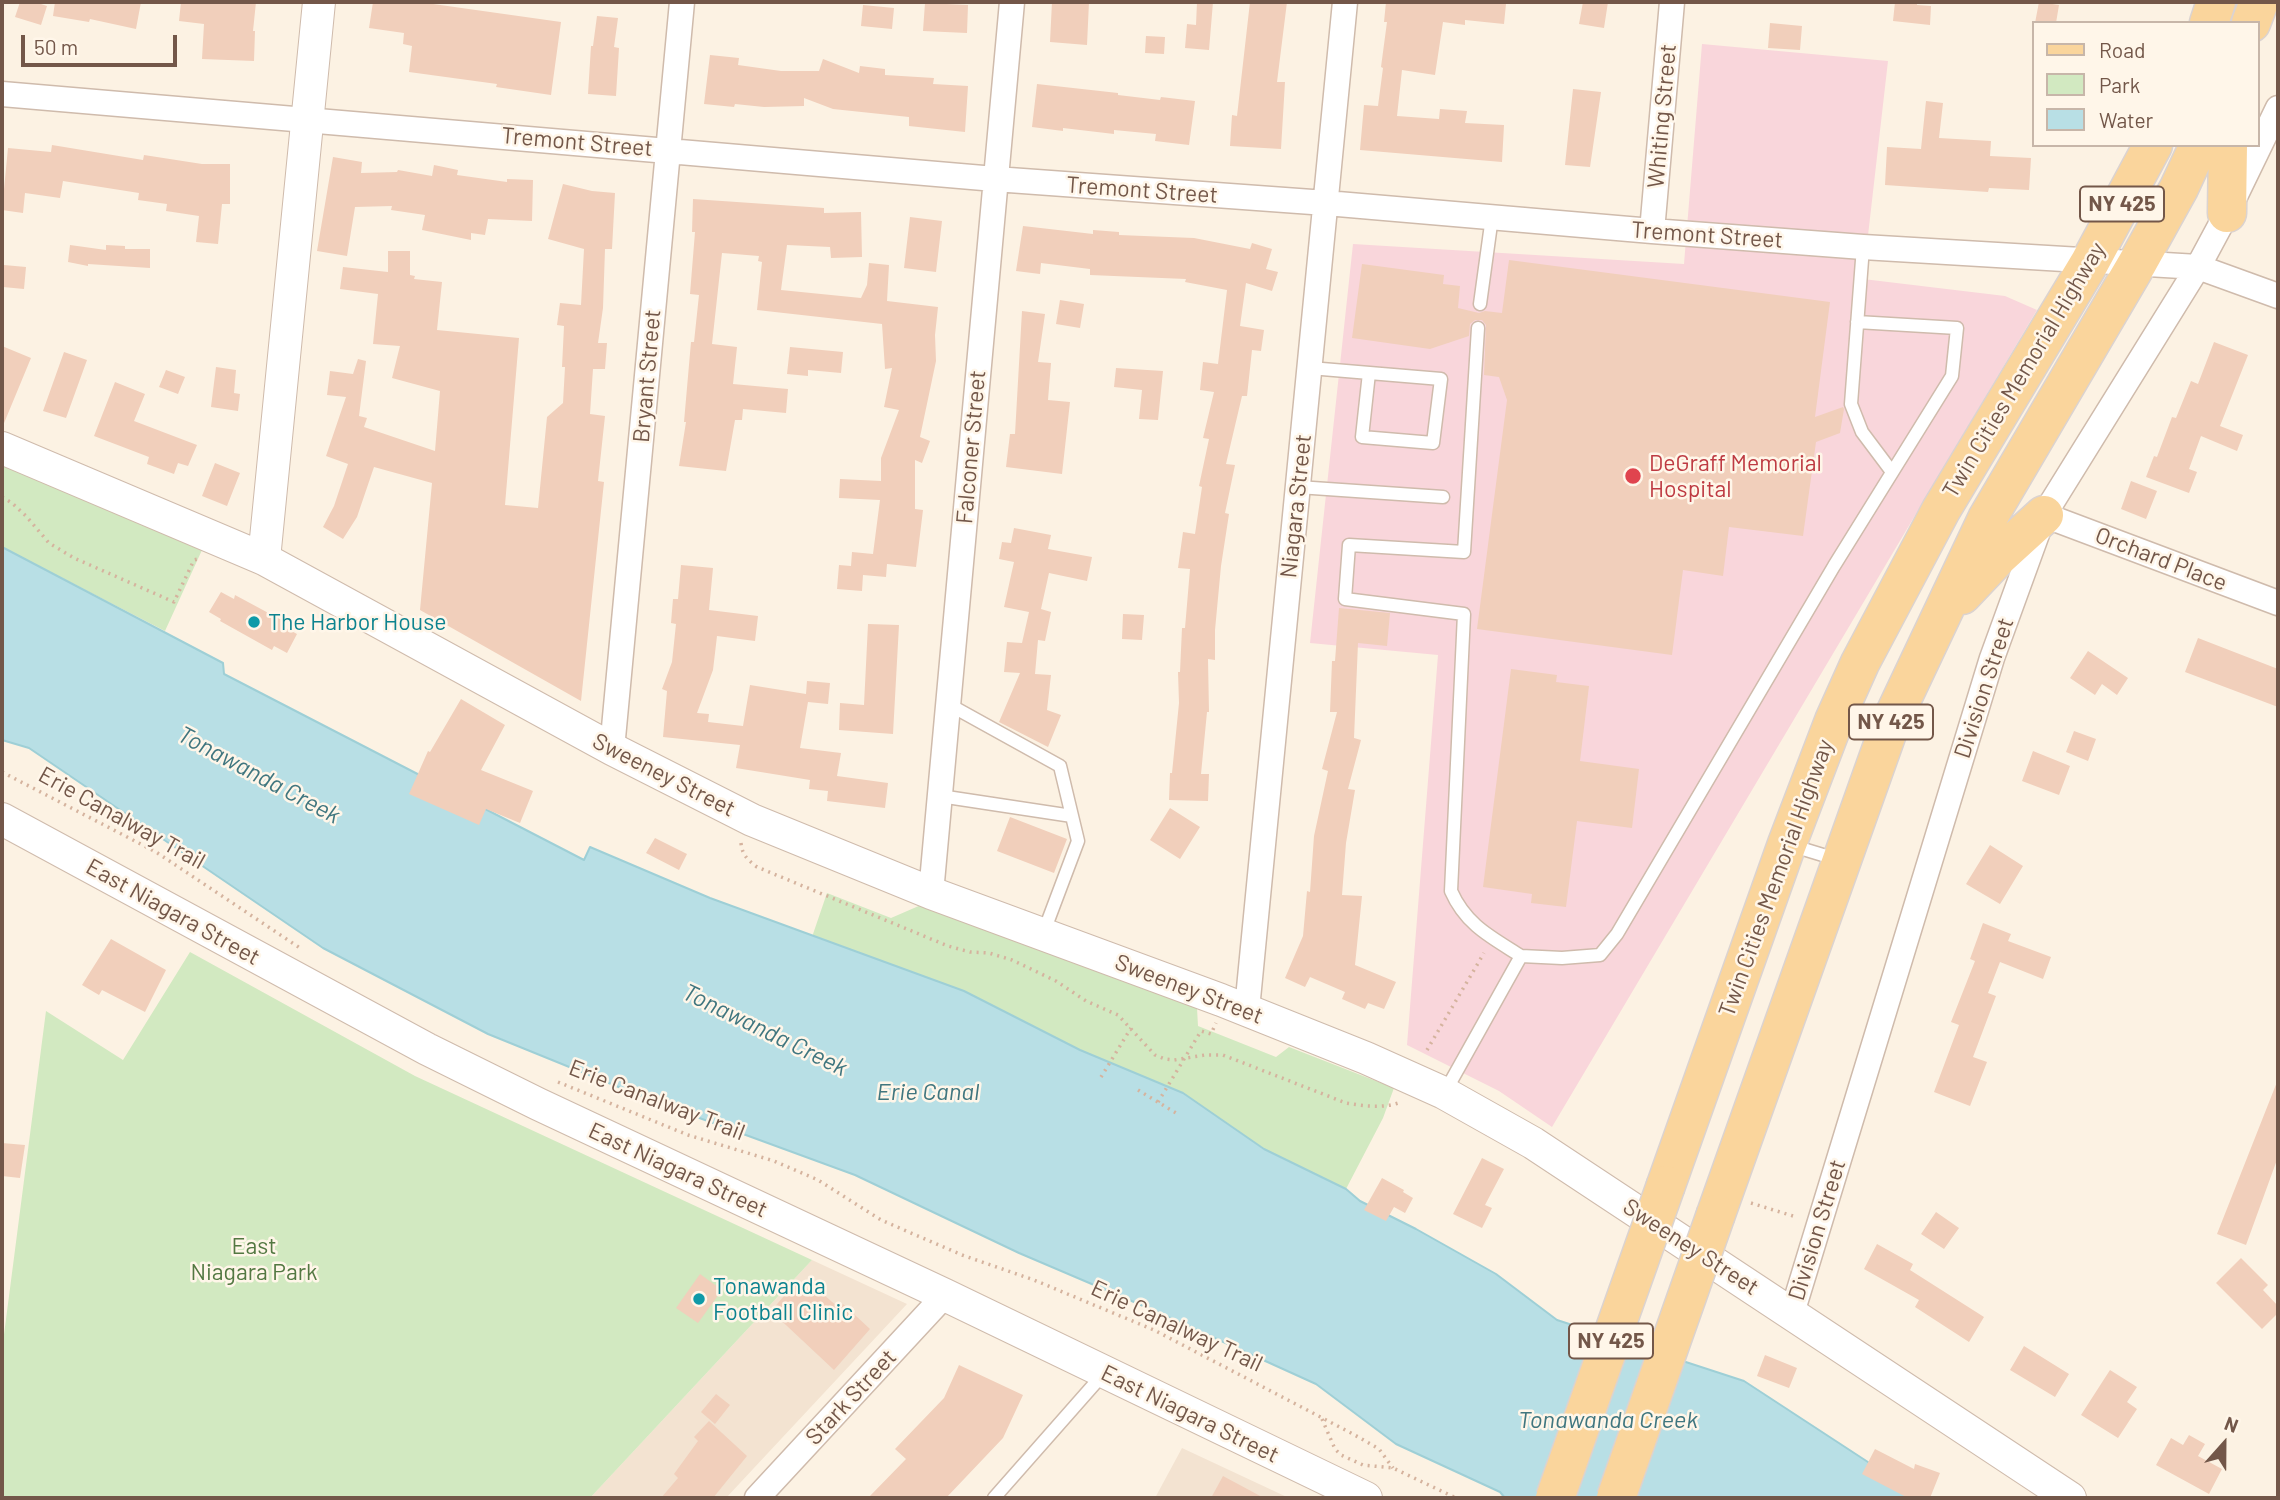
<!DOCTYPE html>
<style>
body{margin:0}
#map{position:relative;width:2280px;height:1500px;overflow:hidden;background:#fcf2e3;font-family:Barlow,sans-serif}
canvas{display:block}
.frame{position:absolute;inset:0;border:4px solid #735749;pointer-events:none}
.legend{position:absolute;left:2032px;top:21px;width:228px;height:126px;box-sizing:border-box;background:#fff6e9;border:2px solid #c7b6a9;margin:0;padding:9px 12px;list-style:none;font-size:21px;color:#735749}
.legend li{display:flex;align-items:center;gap:14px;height:35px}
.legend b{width:35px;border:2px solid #c7b6a9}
.north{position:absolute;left:2189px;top:1409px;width:70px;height:70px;-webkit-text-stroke:5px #fff6e9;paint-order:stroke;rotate:21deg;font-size:19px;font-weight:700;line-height:28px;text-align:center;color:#735749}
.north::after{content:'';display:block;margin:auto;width:24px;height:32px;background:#735749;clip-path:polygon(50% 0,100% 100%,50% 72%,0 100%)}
.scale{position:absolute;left:21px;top:35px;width:156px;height:32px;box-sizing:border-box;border:4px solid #735749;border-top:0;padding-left:9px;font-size:21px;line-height:24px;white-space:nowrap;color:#735749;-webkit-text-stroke:5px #fff6e9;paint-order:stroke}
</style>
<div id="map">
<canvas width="2280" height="1500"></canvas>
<div class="frame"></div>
<ul class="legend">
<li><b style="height:9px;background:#fad59c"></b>Road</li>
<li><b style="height:19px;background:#d2e9c1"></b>Park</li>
<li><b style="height:19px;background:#b8dfe5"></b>Water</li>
</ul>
<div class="north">N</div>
<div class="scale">50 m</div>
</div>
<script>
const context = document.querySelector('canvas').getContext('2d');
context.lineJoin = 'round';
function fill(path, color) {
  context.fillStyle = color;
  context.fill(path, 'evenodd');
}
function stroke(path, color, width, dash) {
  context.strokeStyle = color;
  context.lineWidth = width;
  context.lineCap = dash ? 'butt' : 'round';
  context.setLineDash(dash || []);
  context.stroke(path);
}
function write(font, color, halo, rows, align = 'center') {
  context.font = font + ' Barlow,sans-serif';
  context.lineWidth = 5;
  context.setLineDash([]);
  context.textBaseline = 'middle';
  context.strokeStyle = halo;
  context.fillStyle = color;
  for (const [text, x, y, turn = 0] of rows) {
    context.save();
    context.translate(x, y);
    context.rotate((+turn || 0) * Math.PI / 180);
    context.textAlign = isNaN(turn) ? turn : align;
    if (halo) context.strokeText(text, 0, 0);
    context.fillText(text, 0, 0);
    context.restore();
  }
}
const residential = new Path2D(`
 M812,1260L907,1304L726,1498H590Z
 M1182,1448L1289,1498H1155Z`);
const medical = new Path2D(`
 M1702,44L1888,61L1863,279L2005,296L2037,310L1552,1127L1499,1091L1407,1045L1438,655L1310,643L1353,244L1684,264Z`);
const green = new Path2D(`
 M2,464L202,550L165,631L2,547Z
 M827,893L891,918L921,905L1197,1008L1198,1026L1276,1057L1289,1047L1394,1088L1383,1118L1346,1189L1264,1149L1183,1093L1080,1050L964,991L812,937Z
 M190,952L415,1076L812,1260L590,1498H2V1350L46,1011L123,1060Z`);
const water = new Path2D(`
 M2,547L223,663L224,674L584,860L590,847L710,898L964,991L1080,1050L1183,1093L1264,1149L1346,1189L1360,1201L1416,1229L1496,1274L1557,1320L1744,1381L1923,1498H1505L1500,1492L1396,1444L1316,1384L1155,1311L1019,1253L855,1175L653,1101L488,1034L323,948L29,748L2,740Z`);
const building = new Path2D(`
 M20,2H35L47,6L41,25L15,17Z
 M55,2H141L136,29L90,19L89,22L53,16Z
 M181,2H256L253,31H255L254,61L202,59L204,24L179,21Z
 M373,2H419L561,22L551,95L496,87L497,84L409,72L412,46L403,44L404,33L369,28Z
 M1052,2H1089L1087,45L1050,42Z
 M1197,2H1213L1209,50L1185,48L1187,24L1196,25Z
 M1250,2H1287L1277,82H1285L1281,149L1230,146L1232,115L1237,116Z
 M1386,2H1482L1506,4L1504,24L1465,20V25L1443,22L1435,75L1402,70L1397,116L1439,119L1440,109L1467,111L1465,123L1504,125L1502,162L1360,150L1364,105L1378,106L1383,68L1381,67L1387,22H1384Z
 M1583,2H1608L1604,28L1579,24Z
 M1895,2H1917V5L1931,6L1930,25L1893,21Z
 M2039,2L2059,5L2056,23H2035Z
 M925,3L968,5L967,33L923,31Z
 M863,5L894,8L892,29L861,26Z
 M597,16L618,18L614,47L619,48L616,96L588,94L591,46H593Z
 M1770,23L1802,26L1800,50L1768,48Z
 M1146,36L1165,37L1164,54L1145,53Z
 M710,55L739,58L738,65L781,71H819L823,59L859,73L860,66L885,69V75L934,78L933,84L968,86L965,132L909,126V117L833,109L804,98V106L764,107L735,104L734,107L704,104Z
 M1037,84L1118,93V95L1160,100L1161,97L1195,101L1189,145L1155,141L1156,134L1114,130V134L1063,128V131L1032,127Z
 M1573,89L1601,92L1590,167L1565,165Z
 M1926,101L1943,103L1939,138L1991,141L1990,156L2031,158L2029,190L1989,188L1988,192L1885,185L1887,147L1921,149Z
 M52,145L143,160L144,155L202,164H230V204H222L218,244L196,242L199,216L166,211L167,204L138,200L139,193L63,181L60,198L25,193L23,213L2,210L8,148L51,152Z
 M333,157L362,162L361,173L397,172L398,170L432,176L434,165L458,170L457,175L507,182V179L533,180L532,221L488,219L485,235L471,233V240L422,230L425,215L391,210L392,206L355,207L347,256L317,251Z
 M563,184L592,191L615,193L612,249H605L603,308L598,343H607L605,369H593L590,414L605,416L598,481L604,482L581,701L420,610L432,483L374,467L357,517L343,539L323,527L334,506L348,464L326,456L346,397L327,395L330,371L353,374L358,359L366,361L359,416L367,418L364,427L435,451L440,391L392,378L400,346L373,344L378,294L340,289L343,267L388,272V251H410V275L415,276L414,279L442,282L437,330L519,338L505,505L538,508L547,417L563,403L565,367H562L564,326L557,325L560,303L581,305L584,249L548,239Z
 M693,199L824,208V213L861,212L862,257L831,258L830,247L787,245L781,290L861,298L867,285L869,263L889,265L887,301L938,307L935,335L936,361L920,437L930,441L922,463L915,460V509L923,510L916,567L887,564L886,577L863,575L862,591L837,589L839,565L851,566L852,552L873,554L880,500L839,498L840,479L881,481V458L899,410L884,407L892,368L885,369L882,324L757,310L762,262L758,261L759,256L722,253L712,344L737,347L733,384L788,389L786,413L743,409L742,420H735L726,471L679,466L686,422H684L691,342H694L699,295L690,294L695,232H692Z
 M910,217L942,221L936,272L904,268Z
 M1023,226L1093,234V230L1119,232V235L1194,238L1250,249L1252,243L1272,249L1266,269L1278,272L1272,291L1246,283L1240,326L1264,330L1261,351L1252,350L1247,396H1242L1226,464L1235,465L1225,513L1229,514L1221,566L1215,630V660L1208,659L1209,712H1207L1201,774H1209L1208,801L1169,800L1170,773H1172L1179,703L1178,672H1180L1182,628H1185L1190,569L1178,568L1183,532L1195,534L1202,487L1199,486L1209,439L1203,438L1214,392L1200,390L1203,362L1218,364L1227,290L1185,282L1186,279L1090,275V269L1041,263L1040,274L1016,271Z
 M70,245L106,250V245L125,246V249H150V268L88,264V266L68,262Z
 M1509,260L1830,302L1815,417L1843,407L1844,409L1840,433L1816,442L1803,536L1729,527L1723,576L1683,570L1672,655L1477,629L1507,400L1499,377L1484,375L1486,325L1482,320H1475L1470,324L1469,336L1430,349L1352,338L1362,264L1444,275L1443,284L1460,286L1458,308L1479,313L1485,311L1502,313Z
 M4,265L26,267L24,289L3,287Z
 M1060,300L1084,304L1080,328L1056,324Z
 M1022,311L1045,314L1038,362L1051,363L1048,400L1070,402L1062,474L1006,467L1010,434H1015Z
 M2214,342L2248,355L2220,426L2243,435L2237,451L2201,436L2189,469L2197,472L2189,493L2146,477L2154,456L2157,457L2172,417L2176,418L2191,381L2198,384Z
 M2,346L31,358L2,428Z
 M790,347L843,352L841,373L808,370V376L787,374Z
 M64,352L87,360L66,418L43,411Z
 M216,367L236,370L234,393L240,394L238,411L211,407Z
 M1116,368L1163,371L1158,420L1139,419L1142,390L1114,387Z
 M166,370L185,377L178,394L159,387Z
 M115,382L145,394L134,421L197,445L188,466L178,463L174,474L147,464L149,457L94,436Z
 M215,463L240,473L227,506L202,496Z
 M2131,481L2157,491L2146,519L2121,509Z
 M1014,528L1051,535L1048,549L1092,557L1087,581L1049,573L1041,609L1051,612L1045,641L1038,640L1035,674L1051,675L1047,710L1061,715L1048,747L999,722L1020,673L1004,672L1007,642L1022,643L1029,612L1004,607L1014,562L999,559L1002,542L1011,543Z
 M681,565L713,568L709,610L758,616L755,641L717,636L713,670L697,713L709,714L708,722L743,726L750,685L806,694L807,681L830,683L828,704L808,702L800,748L841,753L837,776L888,783L885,808L827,801L828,791L809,789L810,780L736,768L740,745L663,737L667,691L662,689L672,662L676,624L671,623L673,599H678Z
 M221,592L234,599L235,595L287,623L284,627L297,634L287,653L274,646L272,650L220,621L221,619L209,612Z
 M1339,608L1390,613L1387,646L1358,643L1354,738L1361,740L1348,789L1355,790L1346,843L1342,895L1362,896L1355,965L1396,982L1384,1009L1368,1003L1365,1009L1342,999L1345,992L1310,977L1305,987L1285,978L1303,936L1307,891L1310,892L1314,836L1328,771L1322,769L1337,712H1330L1332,661H1335Z
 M1123,614L1144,615L1142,640L1122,639Z
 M868,624L899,625L893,734L839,730L840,703L864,705Z
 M2198,638L2278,669V707L2185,672Z
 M2088,651L2128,678L2117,695L2102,684L2095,695L2070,678Z
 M1511,669L1557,675L1556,682L1589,686L1580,761L1639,769L1632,828L1577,821L1566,907L1531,903L1532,894L1483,887Z
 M461,699L505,725L481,770L533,791L520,823L486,809L479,825L409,794L428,751L430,752Z
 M2074,731L2096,739L2088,761L2066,752Z
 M2033,751L2070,766L2059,795L2022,781Z
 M1170,808L1200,827L1180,859L1150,840Z
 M1010,817L1067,839L1054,873L997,851Z
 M655,838L687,854L679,870L646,853Z
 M1990,845L2023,866L2000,904L1966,884Z
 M1983,923L2011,934L2008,941L2051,957L2043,979L2000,962L1988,993L1996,996L1973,1057L1987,1062L1970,1106L1934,1092L1959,1025L1951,1022L1975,961L1970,959Z
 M111,939L166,970L145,1012L102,990L99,995L82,985Z
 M2277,1082L2278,1157L2246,1245L2217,1234Z
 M2,1143L25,1145L20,1178L2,1176Z
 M1482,1158L1504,1169L1485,1205L1492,1208L1482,1228L1453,1214Z
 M1382,1178L1404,1190L1403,1192L1413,1198L1405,1213L1394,1207L1386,1221L1364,1210Z
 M1936,1212L1959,1228L1944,1249L1921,1234Z
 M1877,1244L1913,1264L1910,1270L1984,1317L1969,1342L1915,1307L1919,1300L1864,1269Z
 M2241,1258L2268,1285L2263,1290L2278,1306V1313L2262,1329L2216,1283Z
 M700,1274L722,1290L698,1323L676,1308Z
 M798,1280L811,1292L815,1287L839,1308L843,1304L870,1329L834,1370L771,1311Z
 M2024,1346L2069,1374L2055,1397L2010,1370Z
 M1765,1355L1797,1368L1789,1388L1757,1376Z
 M959,1365L1023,1395L1003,1438L946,1498H868L906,1459L895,1449L944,1398Z
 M2110,1370L2137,1387L2127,1402L2137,1409L2118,1438L2081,1415Z
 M716,1394L730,1405L715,1424L701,1412Z
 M709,1421L747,1456L713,1498H661L678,1478L674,1474L698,1441L694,1437Z
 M2189,1435L2205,1444L2198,1456L2222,1469L2209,1494L2156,1465L2171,1438L2183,1445Z
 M1875,1449L1914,1469L1915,1464L1940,1473L1930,1498H1908L1862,1474Z
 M1223,1476L1264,1498H1211Z`);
const path = new Path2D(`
 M2,497L12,503L26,516L49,543L74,558L174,602L194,560L198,559
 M2,772L156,852L300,948
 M741,843C742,855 748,860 757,867L948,946L970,952L989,953L1012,960L1056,981L1086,1001L1118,1015L1155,1055L1165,1059L1174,1060L1205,1055H1223L1346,1103C1364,1106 1383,1109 1401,1102
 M1427,1050L1484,953
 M1101,1077L1131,1028
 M558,1082L688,1135L774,1161L818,1180L881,1220L962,1255L1034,1280L1154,1330L1353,1434L1379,1449L1393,1468
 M1138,1090L1176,1113
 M1158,1102L1201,1031L1211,1034L1216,1023
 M1751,1203L1793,1216
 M1322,1419L1335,1449L1341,1455L1363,1465L1393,1468L1456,1498`);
const service = new Path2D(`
 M1863,247L1851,404L1862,432L1892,472
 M1480,304L1492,217
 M1478,328L1464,552L1349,545L1345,599L1464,614L1451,891C1466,925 1491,937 1521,956
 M1310,368L1441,379L1433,443L1362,437L1369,373
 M1298,487L1443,497
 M948,704L1060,766L1078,841L1043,934
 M940,796L1072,816
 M1790,845L1836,859
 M1445,1092L1521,956L1562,958L1600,955L1617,934L1834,566L1952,376L1957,328L1857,322
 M994,1498L1105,1372`);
const minor = new Path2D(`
 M2,94L995,179L1326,203L1652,231L1863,247L2198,267L2278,296
 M1652,231L1672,2
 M2044,515L2278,603
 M612,749L682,2
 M931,893L1012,2
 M1247,1009L1345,2
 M1792,1313L1992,658L2044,515L2198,267L2227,213L2278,108
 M757,1498L945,1295`);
const tertiary = new Path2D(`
 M2,448L264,559L612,749L752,820L931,893L1221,1000L1366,1058L1444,1093L1533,1143L2070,1498
 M264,559L319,2
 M2,819L427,1049L538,1104L945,1295L1366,1498`);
const primary = new Path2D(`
 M2209,23L2216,2
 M2251,23L2259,2
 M2227,213L2228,145
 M1962,595L1999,556L2044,515
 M1666,1185L1787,844L1834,721L1860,663L1941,510L2090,262L2153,145
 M1716,1214L1891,722L1987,519L2138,262L2179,188L2199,145`);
const primaryBridge = new Path2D(`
 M1555,1498L1666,1185
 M1616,1498L1716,1214`);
const markers = [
 [1633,476,9,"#e0444e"],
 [254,622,7,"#0f9aa8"],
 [699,1299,7,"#0f9aa8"]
];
const shields = [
 [2122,204,84],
 [1891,722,84],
 [1611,1341,84]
];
const shieldNames = [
 ["NY 425",2122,204],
 ["NY 425",1891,722],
 ["NY 425",1611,1341]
];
const streetNames = [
 ["Whiting Street",1662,116,-85],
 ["Tremont Street",577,142,5],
 ["Tremont Street",1142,190,4],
 ["Tremont Street",1707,235,4],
 ["Twin Cities Memorial Highway",2024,370,-59],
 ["Bryant Street",647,376,-85],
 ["Falconer Street",971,447,-85],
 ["Niagara Street",1296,506,-84],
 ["Orchard Place",2161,559,21],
 ["Division Street",1984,688,-72],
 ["Sweeney Street",664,775,27],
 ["Erie Canalway Trail",122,818,29],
 ["Twin Cities Memorial Highway",1776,878,-70],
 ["East Niagara Street",173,912,29],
 ["Sweeney Street",1189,989,21],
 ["Erie Canalway Trail",657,1100,21],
 ["East Niagara Street",678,1170,25],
 ["Division Street",1817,1230,-73],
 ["Sweeney Street",1691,1247,33],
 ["Erie Canalway Trail",1177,1326,25],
 ["Stark Street",851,1397,-47],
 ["East Niagara Street",1190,1414,26]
];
const healthNames = [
 ["DeGraff Memorial",1649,463],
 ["Hospital",1649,489]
];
const cultureNames = [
 ["The Harbor House",268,622],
 ["Tonawanda",713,1286],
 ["Football Clinic",713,1312]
];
const parkNames = [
 ["East",254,1246],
 ["Niagara Park",254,1272]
];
const waterNames = [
 ["Tonawanda Creek",259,775,28],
 ["Tonawanda Creek",765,1030,26],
 ["Erie Canal",928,1092],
 ["Tonawanda Creek",1608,1420]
];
fill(residential, '#f3e3d1');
fill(medical, '#f9d6db');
fill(green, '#d2e9c1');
fill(water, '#b8dfe5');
stroke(water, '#9ecfd6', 2);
fill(building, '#f1cfbb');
stroke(service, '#cfbbac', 15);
stroke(minor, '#cfbbac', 27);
stroke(tertiary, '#cfbbac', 34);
stroke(primary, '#dbd3d0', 41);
stroke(path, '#d5b39e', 3.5, [2, 5]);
stroke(service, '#fff', 12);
stroke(minor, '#fff', 24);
stroke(tertiary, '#fff', 32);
stroke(primary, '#fad59c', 38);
stroke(primaryBridge, '#dbd3d0', 41, []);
stroke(primaryBridge, '#fad59c', 38);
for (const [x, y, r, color] of markers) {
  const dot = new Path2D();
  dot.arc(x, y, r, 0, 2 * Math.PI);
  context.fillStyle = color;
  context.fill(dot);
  stroke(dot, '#fff6e9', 2.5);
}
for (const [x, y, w] of shields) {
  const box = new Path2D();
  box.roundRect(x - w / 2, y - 17.5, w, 35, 5);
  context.fillStyle = '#fff6e9';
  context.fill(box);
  stroke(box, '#735749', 2);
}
write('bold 21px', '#735749', null, shieldNames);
write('23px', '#735749', '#fff6e9', streetNames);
write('23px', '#be3a42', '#fff6e9', healthNames, 'left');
write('23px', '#0d838f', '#fff6e9', cultureNames, 'left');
write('23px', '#537842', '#fff6e9', parkNames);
write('italic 24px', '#40767f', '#fff6e9', waterNames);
</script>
